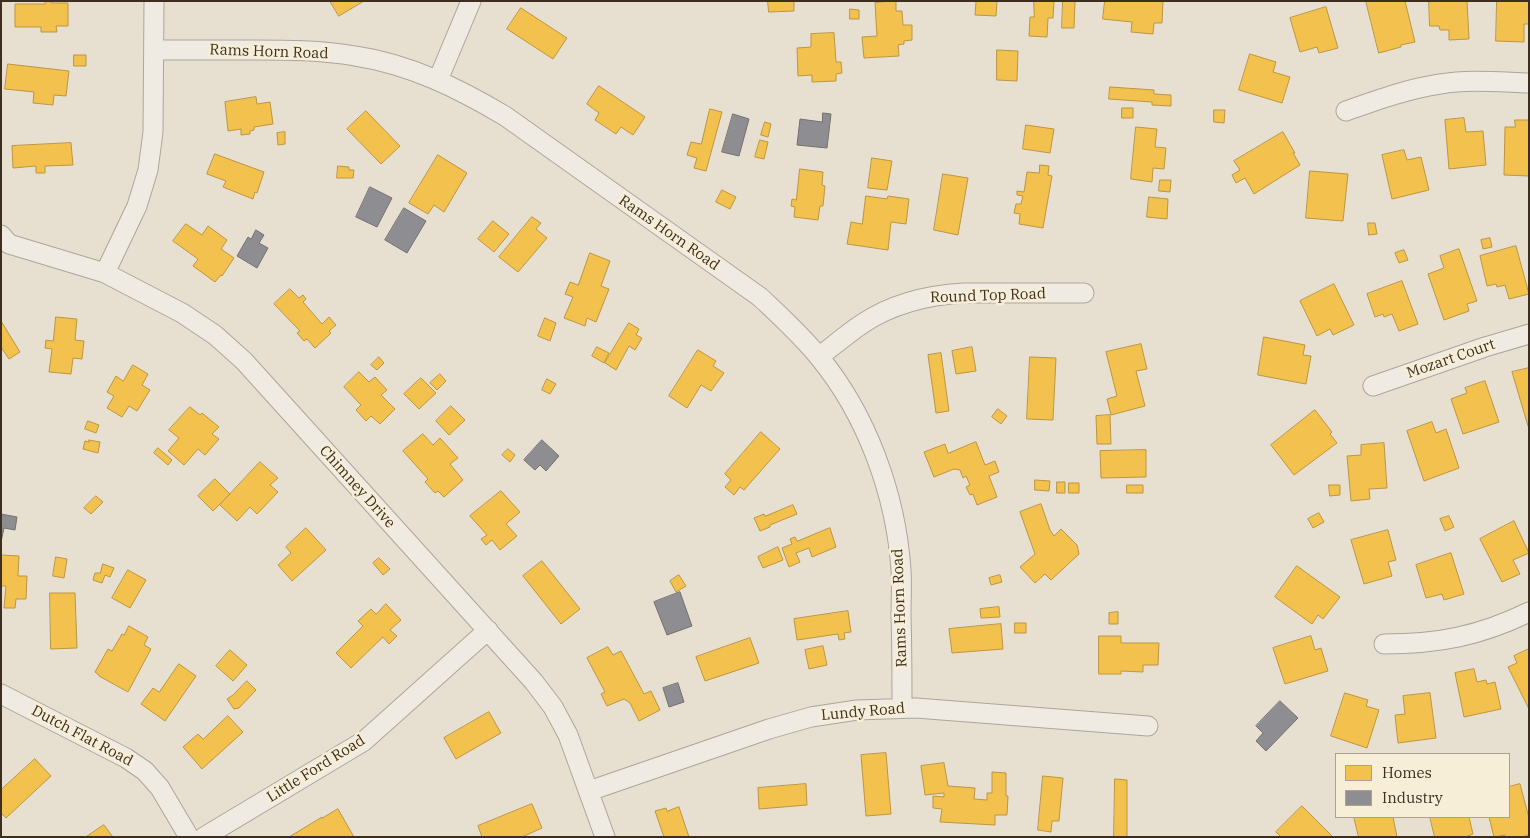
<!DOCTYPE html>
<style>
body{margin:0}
#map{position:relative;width:1530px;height:838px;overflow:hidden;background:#e7e0d1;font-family:"IBM Plex Serif",serif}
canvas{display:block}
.frame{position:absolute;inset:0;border:2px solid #3d2e20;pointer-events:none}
.legend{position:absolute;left:1335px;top:753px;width:175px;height:65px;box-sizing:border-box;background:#f7eed8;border:1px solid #ada18e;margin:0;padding:6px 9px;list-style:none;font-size:15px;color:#3d2e20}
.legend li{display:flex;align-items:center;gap:10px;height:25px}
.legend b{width:25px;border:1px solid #ada18e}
</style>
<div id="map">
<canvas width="1530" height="838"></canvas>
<div class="frame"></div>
<ul class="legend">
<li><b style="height:14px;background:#f2c14e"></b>Homes</li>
<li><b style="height:14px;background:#8d8d92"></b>Industry</li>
</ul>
</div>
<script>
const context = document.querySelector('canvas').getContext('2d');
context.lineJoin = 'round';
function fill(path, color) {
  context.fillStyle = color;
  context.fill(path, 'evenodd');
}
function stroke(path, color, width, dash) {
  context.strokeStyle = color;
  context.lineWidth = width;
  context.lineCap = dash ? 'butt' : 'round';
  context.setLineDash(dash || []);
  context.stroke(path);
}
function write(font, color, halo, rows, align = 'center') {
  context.font = font + ' "IBM Plex Serif",serif';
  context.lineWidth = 5;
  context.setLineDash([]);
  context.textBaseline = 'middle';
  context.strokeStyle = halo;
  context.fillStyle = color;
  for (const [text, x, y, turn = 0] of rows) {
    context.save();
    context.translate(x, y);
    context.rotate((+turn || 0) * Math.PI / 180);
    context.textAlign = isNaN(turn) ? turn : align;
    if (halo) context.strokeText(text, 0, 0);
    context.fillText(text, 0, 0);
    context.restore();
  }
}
const homes = new Path2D(`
 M45,1H51V3H68V26H56L57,32H41V27H15V4H45Z
 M330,1H364L339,16Z
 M768,1H794V11L769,12Z
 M896,1V11H902L903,25H912V40L904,41V44L898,45L899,56L864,58L862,37L877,36L875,3Z
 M969,1H997L996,16L975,15L976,2Z
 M1034,1H1054L1053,18H1048L1047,37L1029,36L1030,17H1034Z
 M1063,1H1075L1074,28H1062Z
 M1105,1H1163L1162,23H1154L1153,34L1131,32L1132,22L1103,19Z
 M1366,1H1405L1415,42L1401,45V47L1379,53Z
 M1429,1H1467L1469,39L1449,40V30H1440L1439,26H1430Z
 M1497,1H1529V24H1524V42L1496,41Z
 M1326,7L1338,48L1319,53L1317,47L1300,52L1290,18Z
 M521,8L567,38L553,59L507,29Z
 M850,9L859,10V19H850Z
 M834,33L836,62H841L842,73L836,74V81L812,82V75L798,76L797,48L811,47V34Z
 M997,50L1018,51L1017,81L997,80Z
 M1250,54L1276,62L1273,72L1290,77L1282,103L1239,90Z
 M74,55H86V66H74Z
 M8,64L69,71L66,96L54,95L53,105L33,103L34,92L5,89Z
 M599,86L645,117L633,135L621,127L616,134L595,120L599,113L587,104Z
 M1110,87L1154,90V94L1171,95V106L1152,105V102L1109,99Z
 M256,97L257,104L270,102L273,124L254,127V130L250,131V134L241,135V129L228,131L225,102Z
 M1122,108H1133V118H1122Z
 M710,109L722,112L706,171L694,168L697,158L687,155L691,142L701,144Z
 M1214,110H1225L1224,123L1214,122Z
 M366,111L400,146L381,164L347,129Z
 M1464,118L1466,132L1483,131L1486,165L1449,169L1445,120Z
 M1515,120H1529V176L1504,175L1505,127H1515Z
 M765,122L771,124L768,137L761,135Z
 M1026,125L1054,129L1050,153L1023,149Z
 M1136,127L1157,129L1155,147L1166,148L1164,169L1153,168L1152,182L1131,179Z
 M285,132V144L278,145L277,133Z
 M1283,132L1295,153H1293L1300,165L1254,194L1245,178L1236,183L1232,175L1240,170L1234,161Z
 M760,140L768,142L764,159L755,157Z
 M71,143L73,165L45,166V173H36V166L13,168L12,146Z
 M1404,150L1407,160L1421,157L1429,190L1392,199L1382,155Z
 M215,154L264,172L257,193L255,192L253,199L223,187L226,181L207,174Z
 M438,155L467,173L444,212L434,205L428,214L409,203Z
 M872,158L892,161L887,190L868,188Z
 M1040,165L1049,166L1048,175L1052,176L1043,228L1019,224L1020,214L1014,213L1016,204H1021L1023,196L1017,195V191L1024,192L1027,172L1039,173Z
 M338,166L349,167V170H354L353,178H337Z
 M800,169L823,172L822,185L825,186L823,206H820L818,220L794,217L795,207L791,206L792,199L796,200Z
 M1310,171L1348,174L1343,221L1306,218Z
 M943,174L968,178L958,235L934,230Z
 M1160,180H1171L1170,192L1159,191Z
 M722,190L736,197L730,209L716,202Z
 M866,196L887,199L888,196L909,199L906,224L891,222L888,250L847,244L851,222L862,224Z
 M1149,197L1168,199L1167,219L1147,217Z
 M532,217L541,223L536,229L547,238L518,272L499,257Z
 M493,221L509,234L494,252L478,239Z
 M1368,223H1375L1377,234L1369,235Z
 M186,224L202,235L208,226L227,240L221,249L234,258L222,276L221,275L215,282L193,266L198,259L173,241Z
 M1490,238L1492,247L1483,249L1481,240Z
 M1516,246L1529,294L1509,299L1505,285L1497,287L1496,284L1487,286L1480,256Z
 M1459,249L1477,301L1467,304L1469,311L1444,320L1428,274L1444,268L1440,256Z
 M1404,250L1408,260L1399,263L1395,253Z
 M590,253L610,261L601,286L609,289L596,322L587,318L585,326L564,318L573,297L565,294L570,282L578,285Z
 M1402,281L1418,324L1399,331L1392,314L1384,317L1383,314L1375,317L1367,294Z
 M1334,284L1354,325L1333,335L1330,329L1317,336L1300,301Z
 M290,289L299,298L303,295L306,299L303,302L322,324L329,317L336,325L329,331L331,333L315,348L307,339L304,341L297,333L300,331L274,304Z
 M56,317L77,319L75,340L84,341L82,359L73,358L71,374L49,372L52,349L45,348L46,340L53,341Z
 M545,318L556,323L550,341L538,336Z
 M1,321L20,352L9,359L1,347Z
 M629,323L639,329L636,335L642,338L635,350L629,346L616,370L605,363Z
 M1264,337L1305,345L1303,355L1311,356L1306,384L1258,375Z
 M1141,344L1147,369L1136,371L1145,406L1111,415L1107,399L1117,396L1106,352Z
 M597,347L609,353L604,363L592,356Z
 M972,347L976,371L956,374L952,351Z
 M698,350L716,361L713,366L724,373L711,391L701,385L687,408L669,396Z
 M941,353L949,411L936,413L928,355Z
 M379,357L384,363L377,370L371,365Z
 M1030,357L1056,358L1053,420L1027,419Z
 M133,365L148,374L142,385L150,390L137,411L129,406L122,417L107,408L114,396L107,392L116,376L123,381Z
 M1529,368V426H1528L1512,372Z
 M359,372L369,382L375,377L387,390L381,395L395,409L380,424L371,416L366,421L356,410L361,405L344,387Z
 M440,374L446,381L437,390L430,383Z
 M421,378L436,393L419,409L404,394Z
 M547,379L556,384L550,394L542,390Z
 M1485,381L1499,422L1463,434L1451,399L1467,393L1465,388Z
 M451,406L465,420L449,435L436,421Z
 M190,407L200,415L202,413L219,427L212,434L219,439L205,455L198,449L184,465L168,451L179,438L169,430Z
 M998,409L1007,416L1001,424L992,417Z
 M1315,410L1332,432L1330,434L1337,443L1294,475L1271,445Z
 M1110,415L1111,444H1097L1096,416Z
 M88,421L99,425L96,433L85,429Z
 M1432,422L1436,433L1446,429L1459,468L1424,481L1407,431Z
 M761,432L780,449L744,490L740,487L734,495L725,487L731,480L725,474Z
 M423,434L433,445L440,438L458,458L450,464L463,480L444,497L438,491L435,493L425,482L428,479L403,451Z
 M89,440L100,442L98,453L83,449L85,441L89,442Z
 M976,442L985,465L995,461L999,472L989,476L997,497L977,505L973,494L970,495L966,487L970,485L966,476L963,478L960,470L954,469L934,477L924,452L945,444L948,453Z
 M1384,443L1387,488L1369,489L1370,499L1351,501L1347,456L1361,455V445Z
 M158,448L172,460L168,465L154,453Z
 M508,449L515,455L510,462L502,455Z
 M1146,450V477L1101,478L1100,451Z
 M260,462L278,478L270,485L278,492L257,514L250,507L237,521L220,505Z
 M215,479L230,494L213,511L198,496Z
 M1035,480L1050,481L1049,491L1035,490Z
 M1057,482H1065V493H1057Z
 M1069,483H1079V493H1069Z
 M1127,485H1143V493H1127Z
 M1329,485H1340V495L1330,496Z
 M501,491L520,512L506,524L517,536L500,550L492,540L486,545L481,539L487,535L470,516Z
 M96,496L103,502L91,514L84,508Z
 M1041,504L1050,530L1054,536L1061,529L1077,545L1079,554L1051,580L1045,574L1035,583L1020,567L1035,554L1020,512Z
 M793,505L797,514L770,525V527L760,531L754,518L764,514L765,516Z
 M1319,513L1324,522L1313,528L1308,519Z
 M1449,516L1454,527L1445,531L1440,519Z
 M1514,521L1529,553L1513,560L1520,574L1502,582L1480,539Z
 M306,528L326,550L292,581L278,565L291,553L286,547Z
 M830,528L836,547L812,557L809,548L796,553L800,562L789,567L782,548L792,544L790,539L795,537L797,541Z
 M1388,530L1396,560L1388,562L1392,576L1364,584L1351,540Z
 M778,547L783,560L763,568L758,557Z
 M1451,553L1464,594L1444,600L1442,594L1426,598L1416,565Z
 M1,555L19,556L18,576H27L26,599H16L15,608H4L6,586H1Z
 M56,557L67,559L64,578L53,576Z
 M379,558L390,569L383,575L373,563Z
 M542,561L580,609L561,624L523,576Z
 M103,564L114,568L110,577L105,575L102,583L93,580L95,573H100Z
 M1297,566L1340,597L1323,619L1318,615L1312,624L1275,597Z
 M128,570L146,580L130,608L112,598Z
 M679,575L686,586L676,592L670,581Z
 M1000,575L1002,582L991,585L989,578Z
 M50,593H75L77,648L51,649Z
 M386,604L401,620L390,630L397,636L389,644L383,637L351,668L336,653L363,626L358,621L371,609L376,614Z
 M999,607L1000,617L981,618L980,609Z
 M848,611L851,632L844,633L845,639L839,640L838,634L797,640L794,619Z
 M1118,612V624H1109V613Z
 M1015,623H1026V633H1015Z
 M1001,624L1003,649L952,653L949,629Z
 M129,626L148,637L144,645L151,649L128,692L99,676V675L95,672L108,649L112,651L122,634L124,635Z
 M1099,636H1121V643H1159L1158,665H1143V672L1121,671V674H1099Z
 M1311,636L1315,650L1321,648L1328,671L1285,684L1273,648Z
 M750,638L759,663L705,681L696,657Z
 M823,646L827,665L809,669L805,650Z
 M608,647L613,655L621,651L644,694L651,691L660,710L639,721L630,703L624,699L607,706L601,694L605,692L587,658Z
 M1529,649V709L1508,667L1517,663L1514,656Z
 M230,650L247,665L233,681L216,666Z
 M179,664L196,676L165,721L141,704L153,688L159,692Z
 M1474,669L1477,682L1486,680L1487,684L1495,682L1501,709L1464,717L1455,673Z
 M247,681L256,690L239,708L234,709L227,699L233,695Z
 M1345,693L1368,700L1366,706L1379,710L1367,748L1331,736Z
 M1430,693L1436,738L1398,743L1395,715L1405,714L1403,696Z
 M489,712L501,733L456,759L444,738Z
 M228,716L243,732L202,769L183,747L198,734L203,739Z
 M886,753L891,814L866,816L861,755Z
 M35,759L51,776L6,818L1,813V790Z
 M944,763L948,786L975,788L974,799L987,800V793H992V772L1006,773V796H1008L1007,815H995V825L940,822L942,809L933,808V796L944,797V793L925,795L921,766Z
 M1043,776L1063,778L1059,821H1052L1051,832L1038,830Z
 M1115,779L1127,780V837H1114Z
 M806,784L807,805L759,809L758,788Z
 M1520,784L1529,818V835L1522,837H1505V835L1494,837L1489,817H1509V787Z
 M532,804L542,828L522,837H482L478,826Z
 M1302,806L1333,837H1281L1276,832Z
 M679,807L689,837H664L655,811L666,808L667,811Z
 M338,809L354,837H289L322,817V818Z
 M1354,817H1393L1397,837H1359Z
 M1430,817H1469L1473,834L1465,837H1435Z
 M104,825L113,837H86Z`);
const industry = new Path2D(`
 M823,113L831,114L827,148L797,145L800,119L822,122Z
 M733,114L749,119L739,156L722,152Z
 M370,187L392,198L377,227L356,217Z
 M404,208L426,221L407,253L385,240Z
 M256,230L264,235L259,243L268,248L257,268L237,256L248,237L251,239Z
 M542,440L559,456L546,471L540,465L535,470L524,460Z
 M1,514L17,517L15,530L4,528L1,542Z
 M680,592L692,626L667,635L654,602Z
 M678,683L684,702L669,707L663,688Z
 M1280,701L1298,718L1266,751L1256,741L1263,733L1256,726Z`);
const minor = new Path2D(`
 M154,50C187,50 220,50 253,50C287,50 321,50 355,56C409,64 458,88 505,116L760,297C780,316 801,335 819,357C867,415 896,495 901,570C902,585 901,601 901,616C902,647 902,677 902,707
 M438,80L471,1
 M1346,111C1377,100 1407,89 1440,84C1469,79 1499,82 1529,83
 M1,235L9,244L105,273L182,313L215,335L244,361L534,682L553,707L568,735L605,837
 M105,273L137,206L148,170L153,132L154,1
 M819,357C833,346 847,334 862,324C893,303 928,295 964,293H1084
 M1373,386L1485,347L1529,334
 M1384,644C1438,644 1480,636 1529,612
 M1,694L126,758L145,771L160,788L189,837
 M589,791L769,729L811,717L857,710L916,708L1148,726
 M204,837L364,741L488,630`);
const streetNames = [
 ["Rams Horn Road",269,52,2],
 ["Rams Horn Road",669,233,35],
 ["Round Top Road",988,296,-2],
 ["Mozart Court",1451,359,-19],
 ["Chimney Drive",357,487,48],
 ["Rams Horn Road",900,608,-92],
 ["Lundy Road",863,712,-5],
 ["Dutch Flat Road",82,736,28],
 ["Little Ford Road",316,769,-32]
];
fill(homes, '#f2c14e');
stroke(homes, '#bc9540', 1);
fill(industry, '#8d8d92');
stroke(industry, '#757070', 1);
stroke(minor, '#ada599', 21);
stroke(minor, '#efebe3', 19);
write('15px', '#3d2e20', '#f7eed8', streetNames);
</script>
